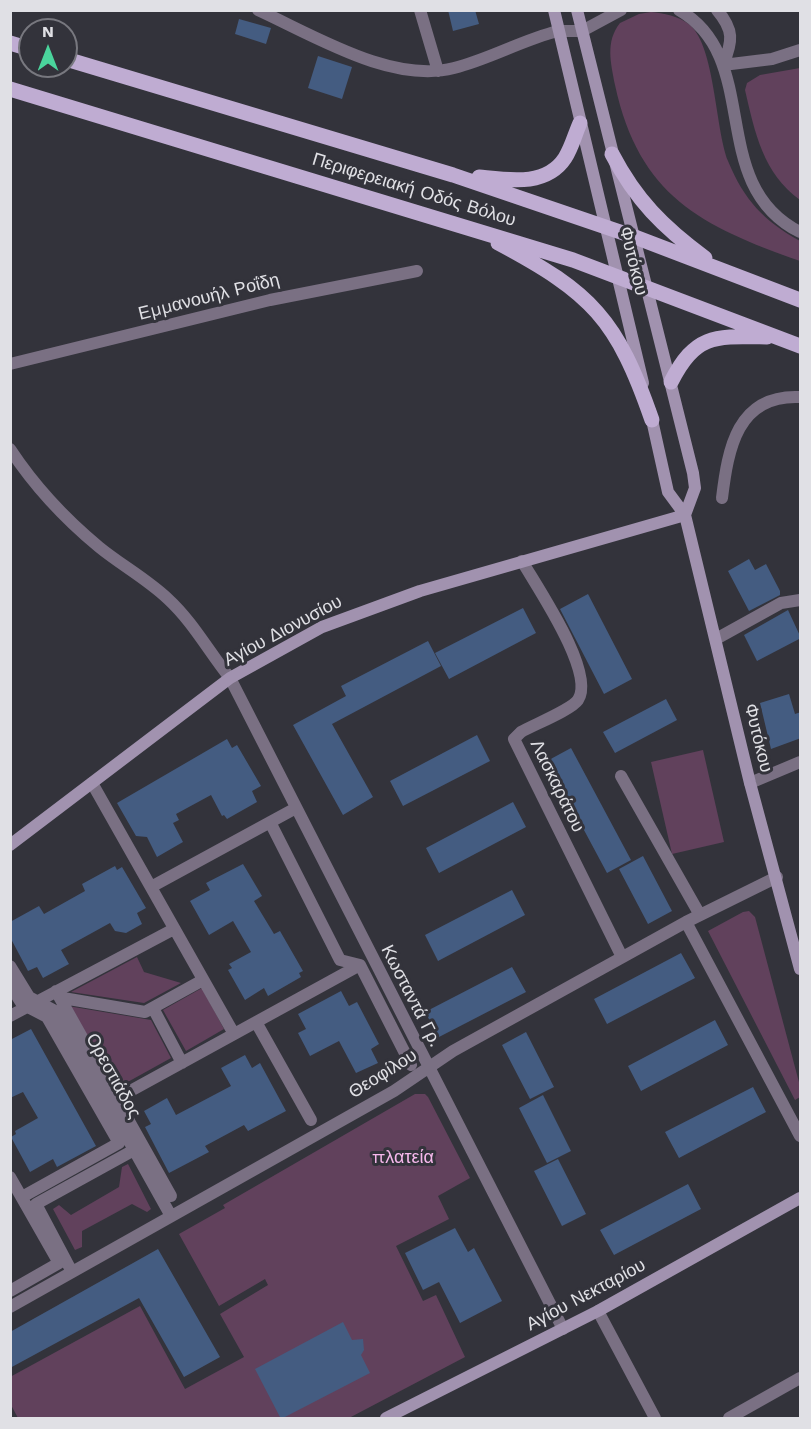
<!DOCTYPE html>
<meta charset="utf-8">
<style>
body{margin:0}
#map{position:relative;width:811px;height:1429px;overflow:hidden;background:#33333b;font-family:"Work Sans",sans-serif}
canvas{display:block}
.frame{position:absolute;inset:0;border:12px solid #e0e0e5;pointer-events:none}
.north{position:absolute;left:18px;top:18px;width:60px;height:60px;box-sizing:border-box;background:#33333b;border:2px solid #78787f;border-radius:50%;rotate:0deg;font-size:16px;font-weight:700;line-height:24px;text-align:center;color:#e0e0e5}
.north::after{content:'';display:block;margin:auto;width:21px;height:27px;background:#4ad49c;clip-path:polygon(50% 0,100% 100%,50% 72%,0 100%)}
</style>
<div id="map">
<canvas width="811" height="1429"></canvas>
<div class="frame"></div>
<div class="north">N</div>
</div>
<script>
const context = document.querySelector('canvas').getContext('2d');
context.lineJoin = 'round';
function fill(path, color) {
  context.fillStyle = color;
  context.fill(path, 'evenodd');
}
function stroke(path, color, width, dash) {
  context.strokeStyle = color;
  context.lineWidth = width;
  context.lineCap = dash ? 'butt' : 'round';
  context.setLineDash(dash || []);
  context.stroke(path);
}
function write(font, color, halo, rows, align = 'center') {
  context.font = font + ' "Work Sans",sans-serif';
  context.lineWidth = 6;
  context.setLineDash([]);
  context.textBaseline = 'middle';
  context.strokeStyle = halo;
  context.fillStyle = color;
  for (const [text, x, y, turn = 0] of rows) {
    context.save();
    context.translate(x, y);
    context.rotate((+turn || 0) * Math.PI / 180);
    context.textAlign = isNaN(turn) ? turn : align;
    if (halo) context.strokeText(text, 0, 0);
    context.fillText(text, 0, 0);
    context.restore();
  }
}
const green = new Path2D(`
 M651,12C663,13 679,16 690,25C715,47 715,127 728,161C744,200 764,221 800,241V261C701,226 639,196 615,85C611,63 605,42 620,23L639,14Z
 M800,68V200C763,173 755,133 745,90L747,83L760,75Z
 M703,750L724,842L672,854L651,762Z
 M749,911L755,917L800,1086V1097L795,1100L708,931L743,912Z
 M137,957L144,972L181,983L144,1003L71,992Z
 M202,988L224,1029L186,1051L163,1010Z
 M68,1006L151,1020L171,1058L115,1089Z
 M415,1094H425L428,1097L470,1178L438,1196L449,1219L396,1246L423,1301L436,1295L465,1357L349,1418H18L11,1405L10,1377L140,1306L185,1389L244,1357L220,1314L268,1285L265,1279L219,1306L179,1234L225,1208L223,1205Z
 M128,1164L151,1209L147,1212L132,1204L82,1231V1247L75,1250L53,1209L59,1205L71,1215L119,1187L122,1167Z`);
const building = new Path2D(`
 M448,10H475L479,24L453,31Z
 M239,19L271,28L266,44L235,34Z
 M318,56L352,67L342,99L308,88Z
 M749,559L755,570L766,564L780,591V595L749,611L728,571Z
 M588,594L632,679L604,694L560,609Z
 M523,608L536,633L449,679L435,653Z
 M788,610L801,638L757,661L744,635Z
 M428,641L441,666L332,724L373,797L343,815L293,725L346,696L341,686Z
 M789,694L795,714L801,712V738L771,749L760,703Z
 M666,699L677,720L615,753L603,732Z
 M477,735L490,761L403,806L390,781Z
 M227,739L232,748L237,745L261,786L252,791L257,802L227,819L224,815L222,816L211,795L176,814L179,820L173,823L183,842L157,857L147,837L136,836L117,803Z
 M571,748L631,860L607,873L547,761Z
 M513,802L526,827L439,873L426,848Z
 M643,856L672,911L648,924L619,869Z
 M243,864L262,896L254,901L274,934L280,931L303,971L299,973L301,977L268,996L264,988L245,1000L228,970L232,968L229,964L251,952L233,921L209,935L190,901L210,890L206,883Z
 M115,866L117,870L122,867L146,908L137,913L142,924L126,933L115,931L110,923L61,950L69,964L43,978L37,967L28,971L10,937V922L39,906L44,914L85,891L82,884Z
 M512,890L525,915L438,961L425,935Z
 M681,953L695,978L607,1024L594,999Z
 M512,967L526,992L439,1037L425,1012Z
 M341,991L349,1006L357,1002L379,1044L371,1049L378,1063L356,1073L339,1041L310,1056L298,1033L306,1029L298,1014Z
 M715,1020L728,1045L641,1091L628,1066Z
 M31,1029L96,1146L57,1167L53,1159L30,1172L11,1137L16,1134L15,1131L38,1118L23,1092L10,1098V1040Z
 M526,1032L554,1087L530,1099L502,1045Z
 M245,1055L252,1068L260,1063L286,1111L248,1131L244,1125L205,1146L209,1152L169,1173L145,1127L151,1124L144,1111L167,1098L176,1115L231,1086L221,1068Z
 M753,1087L766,1112L679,1158L665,1132Z
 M543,1095L571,1151L547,1163L519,1108Z
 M558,1159L586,1214L562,1226L534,1171Z
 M688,1184L701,1209L614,1255L600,1230Z
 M455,1228L468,1252L474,1248L502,1301L460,1323L439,1282L423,1290L405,1253Z
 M158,1249L220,1357L184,1377L139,1298L10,1368V1332Z
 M343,1322L352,1340L363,1339L364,1350L361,1355L370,1373L281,1419L255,1369Z`);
const lane = new Path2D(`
 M679,10C764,59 705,184 800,232
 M717,10C734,30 733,41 723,65
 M558,31H582L621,10
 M723,65L772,59L800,50
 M10,449C35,487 64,518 99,547C121,565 147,579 168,599C193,622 209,652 230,678`);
const street = new Path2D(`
 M258,10C315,36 392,84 454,68C490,59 522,40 558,31
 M420,10L438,71
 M10,364L270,300L417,271
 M722,498C728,449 737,394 800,397
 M522,561C537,587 596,673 578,700C571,710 533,725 521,732L514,739L622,957
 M716,639L781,603L800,600
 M230,678L563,1329
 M621,776L700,915
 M92,783L234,1034
 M750,783L800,762
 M270,822L340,960L360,965L411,1065
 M151,887L296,808
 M686,922L800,1136
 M10,966L29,997L57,1012L171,1216
 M10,985L22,1004L47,1017L119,1143L22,1197
 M56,991L171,1196
 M58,991L63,998L145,1012L203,980
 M153,1008L182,1063
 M10,1016L174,929
 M256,1022L311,1120
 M103,1106L360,965
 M10,1177L59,1263L10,1291
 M72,1272L36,1204L134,1150
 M10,1307L394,1091L453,1051L686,922L777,877
 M598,1311L655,1418
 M729,1418L800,1378`);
const secondary = new Path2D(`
 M554,10L643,383
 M577,10L693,473L695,488L685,515
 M650,411L668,492L685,515L750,783L800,969
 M10,845L230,678L322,627L420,591L685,515
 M386,1418L598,1311L800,1198`);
const primary = new Path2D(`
 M10,43L30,49
 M66,59L453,175L635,237L800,300
 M10,89L573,260L800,346
 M612,154C636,200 663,227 705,258
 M479,177C508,180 546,187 565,158C572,147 575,134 580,123
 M498,243C592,293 617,319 652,420
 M671,382C696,333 716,336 767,337`);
const streetNames = [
 ["Περιφερειακή Οδός Βόλου",414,190,17],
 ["Φυτόκου",633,261,76],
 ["Εμμανουήλ Ροΐδη",209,297,-14],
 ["Αγίου Διονυσίου",283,631,-28],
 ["Φυτόκου",758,738,76],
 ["Λασκαράτου",557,786,64],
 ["Κωσταντά Γρ.",411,996,63],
 ["Θεοφίλου",383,1074,-32],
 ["Ορεστιάδος",113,1076,61],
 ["Αγίου Νεκταρίου",586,1295,-28]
];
const parkNames = [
 ["πλατεία",403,1158]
];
fill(green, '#61415c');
fill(building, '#445c81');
stroke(lane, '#7a7083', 12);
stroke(street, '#7a7083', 12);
stroke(secondary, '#a192af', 12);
stroke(primary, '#bfacd2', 15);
write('18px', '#e0e0e5', '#33333b', streetNames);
write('18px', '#f6b8ec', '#33333b', parkNames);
</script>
